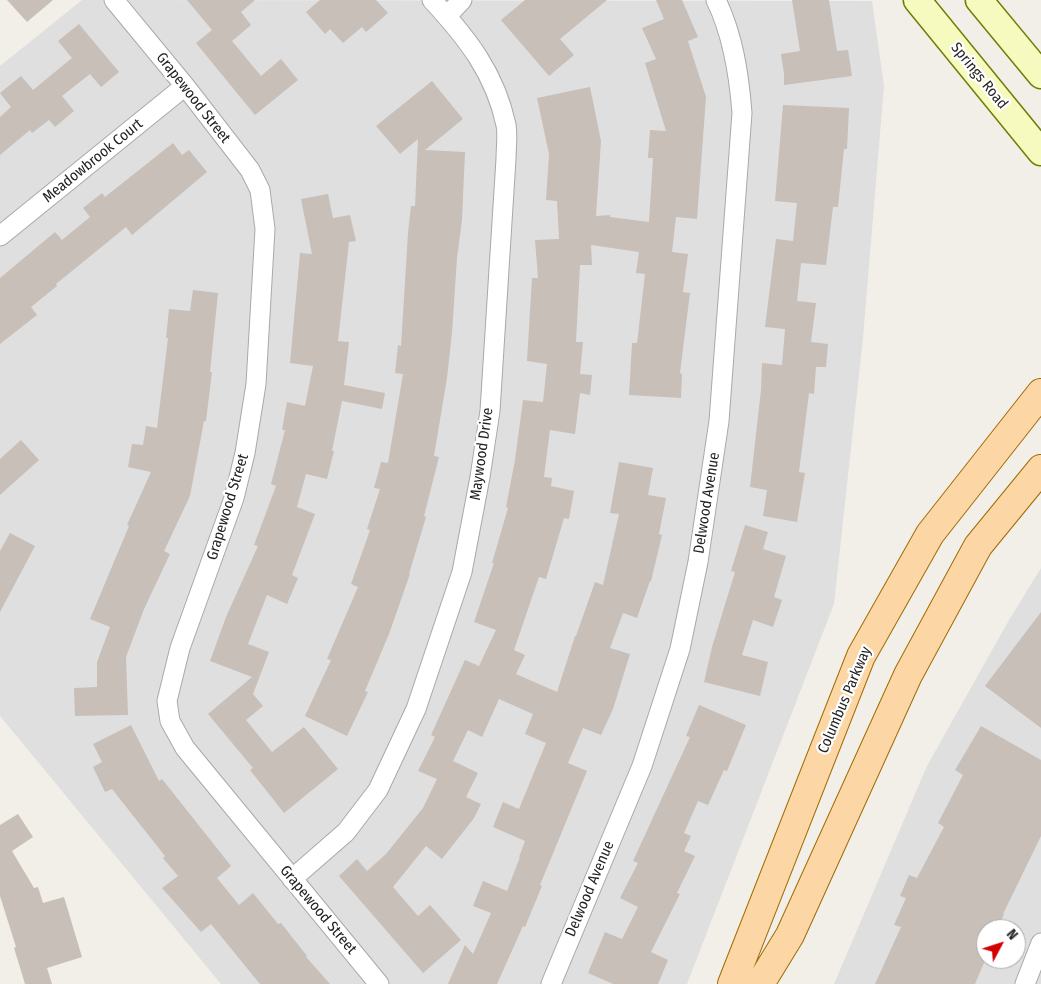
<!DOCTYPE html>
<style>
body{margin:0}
#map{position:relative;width:1041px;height:984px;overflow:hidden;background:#f2efe9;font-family:"Fira Sans Condensed",sans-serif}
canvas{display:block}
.north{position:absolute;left:976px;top:919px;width:50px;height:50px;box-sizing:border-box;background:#fff;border:1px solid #a7a7a7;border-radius:50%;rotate:50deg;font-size:14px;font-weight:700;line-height:20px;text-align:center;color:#222}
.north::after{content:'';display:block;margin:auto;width:18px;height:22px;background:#d40000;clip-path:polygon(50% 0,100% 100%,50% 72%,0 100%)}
</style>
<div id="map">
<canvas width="1041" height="984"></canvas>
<div class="north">N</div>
</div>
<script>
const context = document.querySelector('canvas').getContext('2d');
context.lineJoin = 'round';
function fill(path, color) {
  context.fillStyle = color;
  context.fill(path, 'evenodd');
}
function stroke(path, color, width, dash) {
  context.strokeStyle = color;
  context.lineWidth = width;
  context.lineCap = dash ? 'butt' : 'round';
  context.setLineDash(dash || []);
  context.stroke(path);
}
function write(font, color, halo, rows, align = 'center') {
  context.font = font + ' "Fira Sans Condensed",sans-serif';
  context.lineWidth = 4.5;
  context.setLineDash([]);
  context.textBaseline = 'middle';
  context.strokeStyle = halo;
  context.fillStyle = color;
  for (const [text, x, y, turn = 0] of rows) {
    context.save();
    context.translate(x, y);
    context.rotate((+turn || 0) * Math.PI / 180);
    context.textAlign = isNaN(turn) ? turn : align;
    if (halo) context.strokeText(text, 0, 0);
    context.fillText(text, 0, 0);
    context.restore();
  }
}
const residential = new Path2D(`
 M82,0L872,1L884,86L863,338L834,604L687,984H221L0,716V66Z
 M1041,568V984H834L927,766L1009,620ZM986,929H1016V959H986Z`);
const building = new Path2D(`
 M7,0H53L27,22Z
 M187,0H255L241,12L251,25L232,41L261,76L281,59L298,80L255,115L196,43L212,30Z
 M320,0H376L388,13L366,32L362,27L343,43L330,29L325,34L306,12Z
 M525,0H607L560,39L574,55L549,76L501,20Z
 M656,0H682L698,37L688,41L706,97L697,219L676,217L672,252L688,254L683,292L690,293L680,373L682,374L681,398L629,395L632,343H637L645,274L636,273L639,252L591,245L592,265H580L576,342H583L580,374L592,375L590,395L580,393L575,434L550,430L544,477L552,478L551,486L574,491L569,519L564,518L546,579L539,577L514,650L525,655L516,674L557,692L575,636H576L595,582L603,585L619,514L610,513L619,462L653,468L648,495L666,498L659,534L662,535L651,581H650L637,618L623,613L610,648L630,654L613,709L601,735L583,728L568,763L587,771L540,885L542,886L525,927L523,926L497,984H448L465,945L473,954L491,913L473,906L483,881L507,891L520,857H519L525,841L493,827L503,802L519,809L546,743L525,734L533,714L499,699L482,737L468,730L453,761L478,773L466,797L481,804L474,818L442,859L426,846L393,887L418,916L430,905L461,940L423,973L339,876L357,859L367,871L386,854L423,808L437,779L418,771L435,737L431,735L465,660L479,666L496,630L474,622L494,563H492L508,508L506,507L515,460L523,400L543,402L547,364L527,361L532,278H538L535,240L559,239L557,201L546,200L549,154L537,98L590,87L601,141L596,216L610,215V217L649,222L653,158H648L650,130L666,131L645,63L656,59L642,28L664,19Z
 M792,0H829L837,51L848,50L852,76L784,85V74L781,54L800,51Z
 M79,24L119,72L101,87L90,74L62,96L74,111L55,127L49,120L32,133L30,130L0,155V117L11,107L0,93L21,76L33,90L72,58L58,41Z
 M432,81L463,119L425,150L465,152L462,220L457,258L452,333L447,378L434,456L439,457L424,516L426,517L409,574H410L389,634L365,691L368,692L347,736L305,716L331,660L327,659L358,587L351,584L370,530L367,529L380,489L374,488L381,462L388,463L403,374L395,373L398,345L401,346L408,233L411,206H415L418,139L400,154L376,126Z
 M783,105L849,108L847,149H844L838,207H833L826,265L801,263L797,301L816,303L811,342L828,344L826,367H816L814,394L809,393L799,472L805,473L797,522L763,516L767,490L750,487L761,390L762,363L782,365L785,329L765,327L776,239L793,241L797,203L775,201Z
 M173,143L182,155L189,150L207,172L132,235L126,227L56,284L57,286L31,307L37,315L0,344V278L55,232L62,240L90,217L83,208L102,193L105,197Z
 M328,194L333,218L350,215L356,241L349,242L338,341L349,342L344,385L385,393L382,409L342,401L332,451H334L327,479L306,474L297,507L315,514L292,575L298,578L287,604L267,595L248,644L269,652L253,694L263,706L246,720L272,752L304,727L338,769L284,813L250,770L253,768L208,714L252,677L210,661L226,617L258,546L254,545L276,486L271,484L285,430H282L287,402L305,406L313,366L290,363L300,253L312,254L301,199Z
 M193,290L218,293L210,372H212L206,421H204L190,496L164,551L170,554L144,609L126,657L128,715L75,716L74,688L97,687V662L110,627L90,619L129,526L127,525L151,472L128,467L132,444L143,445L146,426L157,428L168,338H166L169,309L190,311Z
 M21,440L39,460L0,495V459Z
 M745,525L768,532L763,549L786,556L774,597L782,600L773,627L753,620L742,655L768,662L760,696L704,682L712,647L735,572L731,571Z
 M10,533L35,546L0,612V551Z
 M1041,612V728L985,686Z
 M699,705L746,725L727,771L724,770L708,805L698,801L684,833L691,836L684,851L695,856L677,893L680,894L651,952L668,960L658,984H613L588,973L605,932L622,939L638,907L620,898L638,863L633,861L690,737L686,736Z
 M131,725L159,781L162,779L231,866L217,878L239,905L253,893L278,924L281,923L307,956L306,957L330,984H260L211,924L201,932L162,888L178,876L163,858L165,856L112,789L105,792L93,767L102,762L93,744Z
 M981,726L1041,760V836L1003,914H1004L998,929H986V958L975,984H875L901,927L894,925L906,898L900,896L909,875L917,878L944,827L938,823L963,775L955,770Z
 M18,814L33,837L12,851L34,888L38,887L43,903L64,897L82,957L47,968L52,984H25L14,948L16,947L0,896V825Z`);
const minor = new Path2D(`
 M114,0L185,86L250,170L260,190L265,229L256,384L245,453L234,498L180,648L167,701L170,721L185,748L379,984
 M447,16L462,0
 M0,236L185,86
 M292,879L346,832L378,790L416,709L462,572L480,477L490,411L506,159C506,148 508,136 506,125C495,73 467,38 432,0
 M551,984L642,766L680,649L698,562L719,421L742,113C739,74 733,35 716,0
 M1025,984L1041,943`);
const secondary = new Path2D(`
 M917,0L1041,152
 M979,0L1041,75`);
const primary = new Path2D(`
 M732,984L861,656L930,534L1041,393
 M760,984L790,935L908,675L978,546L1041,469`);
const streetNames = [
 ["Springs Road",979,76,51],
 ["Grapewood Street",193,98,52],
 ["Meadowbrook Court",93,161,-39],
 ["Maywood Drive",482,454,-82],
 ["Delwood Avenue",707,503,-81],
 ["Grapewood Street",228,507,-73],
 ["Columbus Parkway",845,700,-67],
 ["Delwood Avenue",590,889,-67],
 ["Grapewood Street",318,910,50]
];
fill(residential, '#e0dfdf');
fill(building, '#c7bfb8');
stroke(minor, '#a9a9a9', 21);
stroke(secondary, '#707d05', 29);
stroke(primary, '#a06b00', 30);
stroke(minor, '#fff', 19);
stroke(secondary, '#f7fabf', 26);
stroke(primary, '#fcd6a4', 28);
write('15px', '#222', '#fff', streetNames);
</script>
